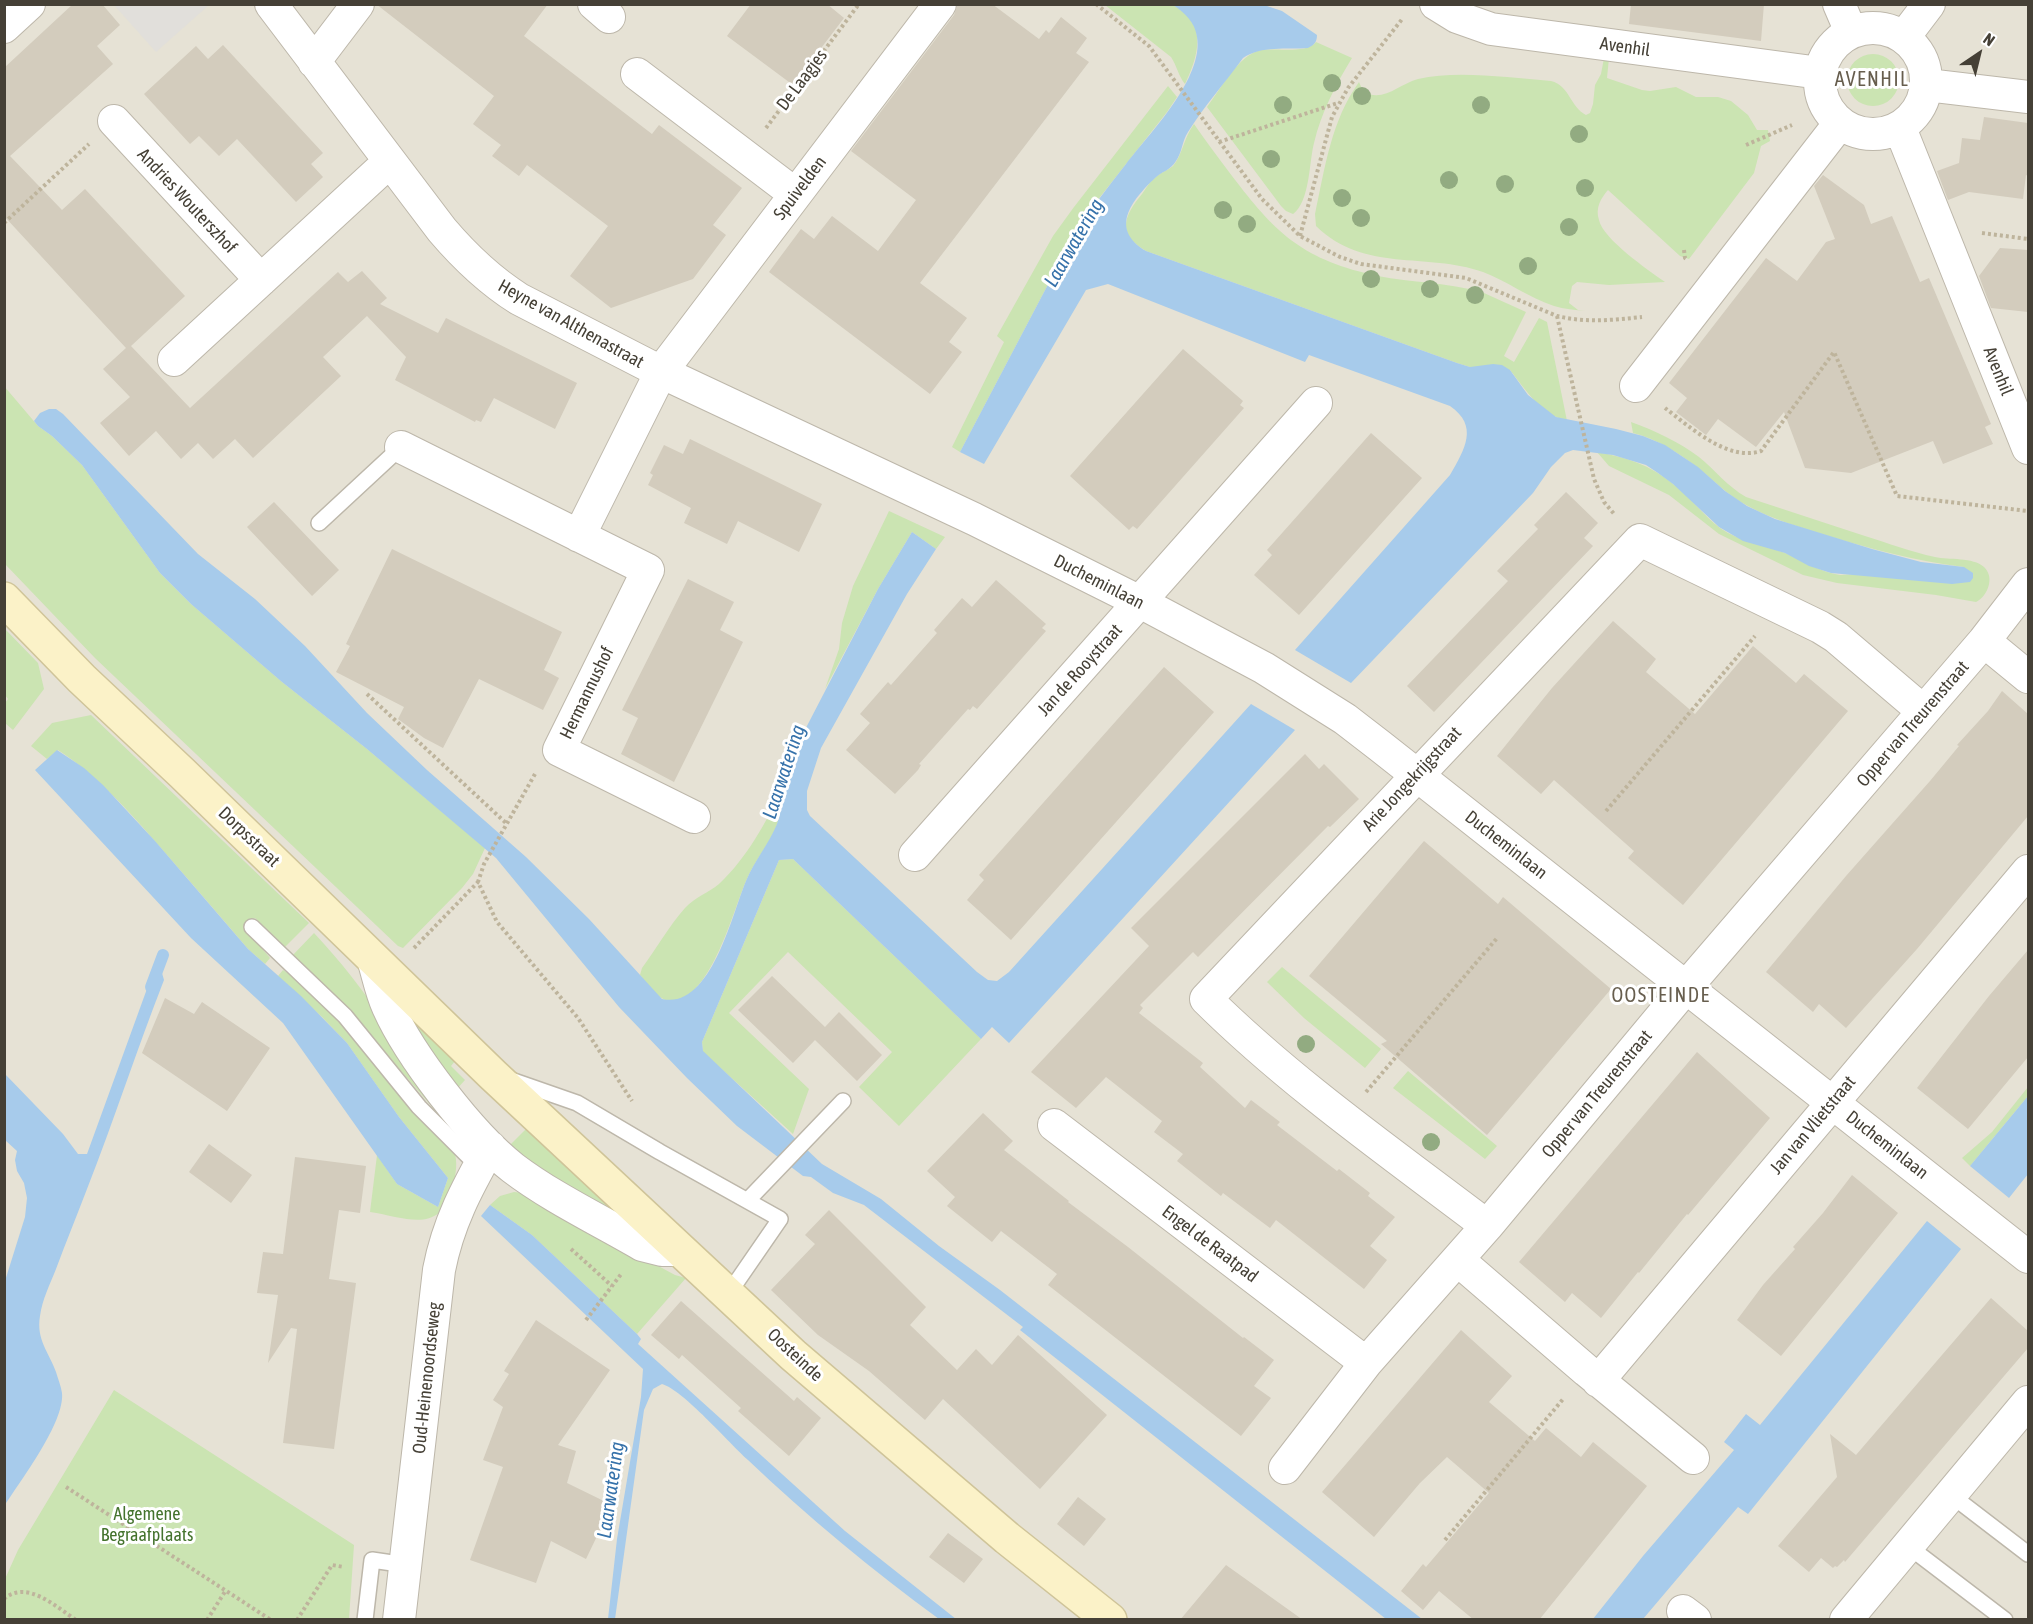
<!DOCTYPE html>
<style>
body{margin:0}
#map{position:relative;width:2033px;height:1624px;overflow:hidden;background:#f2efe7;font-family:"Asap Condensed",sans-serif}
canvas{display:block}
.frame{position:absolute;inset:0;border:6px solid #454036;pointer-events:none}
.north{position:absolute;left:1949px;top:24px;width:60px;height:60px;-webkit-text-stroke:4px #fff;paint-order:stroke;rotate:35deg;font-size:16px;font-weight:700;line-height:24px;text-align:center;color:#454036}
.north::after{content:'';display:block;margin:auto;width:21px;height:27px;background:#454036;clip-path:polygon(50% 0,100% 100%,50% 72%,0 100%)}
</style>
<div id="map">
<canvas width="2033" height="1624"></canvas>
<div class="frame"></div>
<div class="north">N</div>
</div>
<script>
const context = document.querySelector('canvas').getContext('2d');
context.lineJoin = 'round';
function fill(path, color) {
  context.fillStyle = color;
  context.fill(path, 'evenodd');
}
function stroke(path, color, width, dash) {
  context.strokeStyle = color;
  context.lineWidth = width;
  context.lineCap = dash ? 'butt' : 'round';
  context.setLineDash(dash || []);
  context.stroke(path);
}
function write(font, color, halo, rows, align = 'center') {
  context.font = font + ' "Asap Condensed",sans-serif';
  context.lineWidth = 6;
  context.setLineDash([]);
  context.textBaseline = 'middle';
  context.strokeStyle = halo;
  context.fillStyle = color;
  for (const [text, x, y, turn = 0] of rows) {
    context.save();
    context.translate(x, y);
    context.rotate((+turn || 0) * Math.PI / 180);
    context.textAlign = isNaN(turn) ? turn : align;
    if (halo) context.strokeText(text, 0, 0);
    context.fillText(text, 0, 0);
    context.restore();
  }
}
const residential = new Path2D(`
 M5,5H2028V1619H5Z`);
const green = new Path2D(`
 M1105,5C1125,5 1153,1 1171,5C1175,5 1179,9 1183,12C1207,30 1196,61 1185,84C1178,75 1177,66 1171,57Z
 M1316,42L1352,58C1336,84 1321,113 1314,143C1309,162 1310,202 1293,214L1286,211L1281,206L1207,107C1220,90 1239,54 1261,50C1276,48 1307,54 1316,42Z
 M1847 80a26 26 0 1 1 52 0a26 26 0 1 1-52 0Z
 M1604,58H1609L1607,78L1642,90L1650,91L1676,87L1696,97H1718L1731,101L1748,115L1757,130H1768L1770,141L1761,146L1754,173L1689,259L1680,256L1608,190C1601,198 1595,208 1599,220C1603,239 1648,270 1665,282L1609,285L1577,282L1572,286L1569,303L1578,310L1586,311C1575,310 1564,309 1554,306C1529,298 1507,281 1483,272C1426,252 1364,273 1316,226L1315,214C1325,168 1331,121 1359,82L1363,91C1382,104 1399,84 1418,79C1458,70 1509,78 1551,81C1570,86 1570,107 1586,115L1590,113L1593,104L1595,85L1601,74Z
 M1168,86L1177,97L1167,112L1089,211L1074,235L960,452L952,447L1004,342L997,336L1053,236L1074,207Z
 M1194,124C1205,140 1217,156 1229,172C1270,226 1296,256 1365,273C1399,282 1434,281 1469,289L1484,293L1526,312L1504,356L1514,362L1539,318L1547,322L1567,421C1540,414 1526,390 1510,370L1470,367L1457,363L1146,251C1117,234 1123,217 1142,194C1146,188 1151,180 1157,176C1162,172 1168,170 1173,166C1182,156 1184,137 1194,124Z
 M4,386L38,426L52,436L82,465L160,573L191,604L282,682L367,749L485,848L473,874L462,888L403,948L398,946L95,658L5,564Z
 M1631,422C1654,430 1679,442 1699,457C1715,470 1728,487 1746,497C1786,510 1825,523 1865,536C1888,543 1911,552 1935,557C1949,560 1973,557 1984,567C1995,577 1988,596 1976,602L1936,595L1837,583L1803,575L1719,534L1669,495L1609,466L1597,452C1625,457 1651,465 1673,484C1690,497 1703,515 1720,528C1740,542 1763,544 1785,553C1804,561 1820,572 1840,575L1964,567C1916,561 1871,549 1825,535C1799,527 1772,519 1748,506C1728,496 1714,480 1697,467C1677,452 1657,439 1633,433Z
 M889,511L945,537L936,549L912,532L878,589L825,689L839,649L842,623L853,586Z
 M4,628L38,663L44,689L13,730L5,723V703L8,699L5,695Z
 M91,715L309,923L285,947L255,918L244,927L270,958L265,964L248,949C221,917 194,886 167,855C134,817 100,777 58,750L47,759L31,746L52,723Z
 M783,788C782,800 781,813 777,825C769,845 754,861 746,881C733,911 712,994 675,1001C659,1003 649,986 640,975L642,968C656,949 669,926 685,908C695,897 708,893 719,884C747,858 766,822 783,788Z
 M793,859L981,1039L899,1126L859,1087L892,1052L788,952L729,1013L809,1089L793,1134L703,1052L702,1042L779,860Z
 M314,933C366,988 408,1055 448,1120L445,1122L342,1002L292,956Z
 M1282,967L1381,1049L1365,1068L1304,1018L1267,982Z
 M283,970L302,982L343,1024L454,1150C458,1163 456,1173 453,1186C441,1235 408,1218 370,1212L377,1155L397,1184L438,1207L448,1178L399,1117L347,1043L322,1017L278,976Z
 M397,1004L455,1061L451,1066L465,1080L455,1091Z
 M1408,1071L1497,1146L1485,1159L1393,1088Z
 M2028,1087V1096L1970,1166L1962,1158L1992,1132Z
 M527,1128L633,1230L558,1184L509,1146Z
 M514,1192L523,1193L675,1275L686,1278L637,1334L532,1235L490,1205L500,1196Z
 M114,1390L354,1545L349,1619H5V1579L18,1550Z`);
const parking = new Path2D(`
 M114,5H209L156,52Z`);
const water = new Path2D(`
 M1173,5H1264L1282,11L1317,35C1317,42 1314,45 1308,48C1286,50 1262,45 1243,58C1225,83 1204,106 1188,132C1182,141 1182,153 1176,161C1171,170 1161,172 1155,178C1131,201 1109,229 1146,251L1457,363L1470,367L1493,364L1502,365L1510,370L1528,395L1556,417L1616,429L1643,436L1665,445L1698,467L1725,491L1747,506L1775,519L1872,549L1921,562L1964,567L1973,573V578L1970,582L1952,584L1831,573L1809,566L1785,553L1743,541L1719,527L1673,484L1658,473L1646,465L1613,455L1573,450L1565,453L1551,467L1533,493L1351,683L1295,650L1450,475C1465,449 1479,426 1450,406L1309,355L1305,362L1108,284L1086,290L984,464L960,452L1074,235C1090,210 1108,187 1126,164C1150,133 1204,78 1197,37C1195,22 1185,13 1173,5Z
 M49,409H56L63,414L198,554L255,599L305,646L367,713L427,770L526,857L589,919L662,999C711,1010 732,914 746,881C754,861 769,844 777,824C781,813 782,800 783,788C785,774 790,761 795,749L878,589L912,532L936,549L907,594L821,748L807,791V810L810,816L977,972L988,980L997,981L1009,972L1251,704L1295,730L1009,1043L992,1027L981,1039L793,859L779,860L702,1042L703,1051L822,1164L881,1199L939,1246L1000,1290L1422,1619H1386L1020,1330L1023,1327L864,1205L833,1193L811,1177L803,1176L737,1126L687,1078L619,1007L496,858L367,749L282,682L191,604L160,573L82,465L52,436L38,426L34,421L40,413Z
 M57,750L84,768L103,785L155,841L248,949L301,996L347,1043L399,1117L448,1178L438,1207L397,1184L283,1023L191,938L35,770Z
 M157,972L162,973L164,980C137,1049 114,1120 87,1189C77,1215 66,1242 56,1269C50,1284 42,1300 40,1316C36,1340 49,1352 56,1372C58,1379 61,1386 62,1393C65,1422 21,1480 5,1505V1281L25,1217L27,1198L24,1183L17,1171L15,1160L17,1151L5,1140V1074L63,1134L78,1154H87L152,975Z
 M2028,1096V1174L2009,1198L1970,1166Z
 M490,1205L532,1235L637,1334L641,1339L638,1344L845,1531L956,1619H939C872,1570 808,1517 748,1460C729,1443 683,1390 662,1384L653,1389L644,1410L615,1619H608L617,1539L641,1397L643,1369L481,1216Z
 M1927,1221L1961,1249L1748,1514L1738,1507L1643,1619H1593L1643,1556L1734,1450L1724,1442L1746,1414L1760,1425Z`);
const stream = new Path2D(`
 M151,987L163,955`);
const building = new Path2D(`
 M73,4H102L120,25L97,46L113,64L10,156L62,210L85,189L185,296L131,346L190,408L338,272L348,282L362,271L387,298L380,304L438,333L446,318L577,383L555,429L494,398L481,422L476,420L475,422L395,380L406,357L367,316L323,357L341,376L253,458L235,439L213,459L198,443L181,459L156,431L129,456L100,423L130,397L103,369L126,348L4,216V68Z
 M376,4H548L524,36L652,134L659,125L742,188L713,225L726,235L693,279L611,308L570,276L608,226L527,165L519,176L492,156L501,145L473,124L494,96Z
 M751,4H827L844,18L793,85L727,36Z
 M958,4H992L1039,39L1046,30L1049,33L1061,17L1087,38L1076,53L1089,62L920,283L967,318L949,342L962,352L930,394L769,272L801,229L814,239L832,216L878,251L916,200L851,151L954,15Z
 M1631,4H1764L1761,41L1629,24Z
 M223,45L323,153L311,164L323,177L296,202L237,139L219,156L199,136L190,144L144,94L196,46L208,59Z
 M1984,117L2028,123V176L2026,175L2023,199L1969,192L1948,200L1937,171L1959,163L1962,138L1980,140Z
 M1823,175L1864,205L1871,224L1892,216L1920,282L1929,278L1991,424L1985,427L1993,444L1943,464L1933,441L1851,473L1805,468L1784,412L1756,447L1718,419L1706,435L1676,412L1687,398L1669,383L1766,258L1797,281L1826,242L1835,239L1814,186Z
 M2000,248L2028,250V312L1991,308L1979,276Z
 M1183,349L1243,401L1240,405L1244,408L1137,529L1133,526L1129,530L1070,476Z
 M1371,433L1422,478L1299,615L1254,575L1272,555L1267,550Z
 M690,439L822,504L799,552L738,521L727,544L684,523L691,508L648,485L653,475L650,473L664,445L683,454Z
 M1566,492L1598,523L1584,538L1593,546L1434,712L1407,686L1508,581L1497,571L1538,529L1534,525Z
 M274,502L339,570L312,596L247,527Z
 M392,549L562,632L544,670L559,678L543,710L479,679L443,748L424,738L398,719L404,707L336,672L350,646L346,644Z
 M688,579L734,602L720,630L743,642L674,782L621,754L638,718L622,710Z
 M996,580L1046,624L1042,628L1046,631L977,709L973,706L970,710L968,709L919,764L921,765L918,770L895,794L846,750L870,723L860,714L888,682L891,685L937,633L934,630L962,598L972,607Z
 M1613,621L1656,659L1646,672L1695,714L1753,646L1796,683L1804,674L1848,711L1683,905L1628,858L1634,851L1554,780L1541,794L1497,756L1552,688Z
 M1164,667L1214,712L1011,940L967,900L984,880L979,875Z
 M2002,691L2028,714V816L1917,949L1846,1028L1819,1004L1813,1012L1766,972L1846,876L1930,781L1959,746L1957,745L1988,711Z
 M1305,754L1319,769L1324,764L1359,799L1330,827L1328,826L1198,957L1193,952L1140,1005L1143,1008L1139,1013L1203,1063L1200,1067L1245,1108L1251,1100L1280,1122L1277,1125L1337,1171L1339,1169L1370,1193L1368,1196L1395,1217L1370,1246L1387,1260L1364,1289L1276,1220L1270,1228L1223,1193L1221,1196L1177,1161L1183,1154L1154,1132L1162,1121L1106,1077L1076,1108L1031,1072L1149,946L1131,928Z
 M1424,841L1498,904L1503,897L1611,989L1487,1135L1381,1044L1387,1041L1309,976Z
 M2028,950V1057L1968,1129L1917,1088L1989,996Z
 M772,976L825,1027L839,1012L882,1055L857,1081L815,1040L793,1063L738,1010Z
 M165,998L194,1014L202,1002L270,1048L227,1111L142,1053Z
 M1697,1052L1770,1118L1688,1215L1687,1214L1639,1273L1638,1272L1601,1318L1572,1293L1565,1302L1519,1262Z
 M983,1113L1013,1141L1004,1150L1069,1201L1068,1202L1128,1247L1243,1338L1244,1337L1274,1360L1254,1386L1271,1398L1241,1436L1048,1285L1057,1274L1001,1231L992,1242L947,1206L955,1197L927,1171Z
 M209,1144L252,1175L231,1203L189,1172Z
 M295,1157L366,1166L360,1213L339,1210L329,1279L356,1283L334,1449L283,1443L297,1329L291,1328L268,1363L278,1295L257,1293L263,1252L283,1254Z
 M1852,1175L1898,1213L1781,1356L1737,1320L1763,1285L1795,1249L1793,1247L1823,1213Z
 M829,1210L926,1307L910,1325L957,1370L976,1349L992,1365L1018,1335L1107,1415L1040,1489L943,1399L925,1420L869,1371L818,1335L771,1290L815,1244L805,1235Z
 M1991,1298L2028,1331V1348L1845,1562L1844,1560L1837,1567L1835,1566L1833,1568L1821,1558L1809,1572L1778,1546L1837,1477L1830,1434L1856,1455Z
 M681,1301L794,1401L797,1397L821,1418L789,1456L738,1411L741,1408L682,1355L679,1359L651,1335Z
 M536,1320L610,1370L558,1445L576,1451L567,1483L612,1505L586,1559L551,1541L536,1583L470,1560L503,1467L483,1460L503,1407L493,1400L509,1374L504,1371Z
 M1461,1330L1512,1376L1489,1402L1535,1441L1546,1428L1581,1457L1593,1442L1647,1486L1539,1620H1474L1439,1591L1423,1610L1401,1591L1423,1564L1426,1567L1489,1493L1447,1457L1420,1483L1374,1537L1322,1492Z
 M1078,1497L1106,1519L1084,1546L1057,1524Z
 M948,1533L983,1559L964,1583L929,1557Z
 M1226,1565L1303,1620H1180Z`);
const path = new Path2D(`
 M1096,4L1149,46L1262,199L1300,236L1340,257L1361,264L1466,278L1557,316C1586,323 1613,320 1642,317
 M766,128L859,4
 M1219,142L1338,103
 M1746,145L1792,125
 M4,223L89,144
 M1982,233L2028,239
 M1300,236L1332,117L1348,88L1403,18
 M1684,250L1685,258L1688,260
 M1557,316L1594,479L1604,502L1615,515
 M1665,408C1690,427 1728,462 1761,451L1834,352L1897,496L2028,511
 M367,694L507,824
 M535,774L484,864L478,882L497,922L578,1018L632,1101
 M1606,811L1755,636
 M414,948L478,882
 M1366,1092L1498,937
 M571,1249L612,1286
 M586,1320L622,1273
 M66,1487L271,1620
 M1445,1540L1564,1398
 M4,1599C27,1579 56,1607 76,1620
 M207,1620L226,1590
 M297,1620L332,1565L344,1567`);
const lane = new Path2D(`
 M319,523L401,447
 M252,927L345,1016L419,1107L479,1167
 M511,1080L577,1103L660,1152L780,1219L729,1293
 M748,1200L843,1101
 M1951,1495L2028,1554
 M1908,1546L2005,1620
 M365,1620L372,1560L406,1565`);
const street = new Path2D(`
 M271,4L442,230C465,257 489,280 519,299L661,372L974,519L1140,602L1264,668L1345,719L1380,746L2028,1257
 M594,4L609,17
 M1436,4L1457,17L1491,29L1820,73
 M1839,4L1851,32
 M4,27L29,4
 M1820 81a53 53 0 1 1 106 0a53 53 0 1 1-106 0Z
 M1904,37L1929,4
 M314,62L358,4
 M637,74L795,194
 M1927,85L2028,97
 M114,121L261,280
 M1900,128L2028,448
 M174,360L389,162
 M1636,386L1840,123
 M401,447L648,570L559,750L694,817
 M579,536L661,372L940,4
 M1984,641L2028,677
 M915,855L1316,403
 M373,959C378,975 381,992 388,1007C410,1056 471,1135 513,1168C551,1197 601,1221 642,1245L662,1250H680
 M1054,1125L1366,1363
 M1487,1226C1391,1153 1291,1083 1206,999L1640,540L1820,627L1836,637L1923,711
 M1458,1260L1587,1371L1693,1458
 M1598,1381L2028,871
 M1285,1468L1366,1363L1487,1226L1687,986L1984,641L2028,584
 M1683,1611L1695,1620
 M399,1620L439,1270C448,1223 467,1188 490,1147
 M1846,1620L2028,1402`);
const secondary = new Path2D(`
 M4,599L82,679L182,773L493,1075L793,1355L1007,1538L1110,1620`);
const trees = [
 [1873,79],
 [1332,83],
 [1362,96],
 [1283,105],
 [1481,105],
 [1579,134],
 [1271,159],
 [1449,180],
 [1505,184],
 [1585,188],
 [1342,198],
 [1223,210],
 [1361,218],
 [1247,224],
 [1569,227],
 [1528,266],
 [1371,279],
 [1430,289],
 [1475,295],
 [1306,1044],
 [1431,1142]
];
const streetNames = [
 ["Avenhil",1625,47,8],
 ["De Laagjes",802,80,-53],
 ["Spuivelden",800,188,-53],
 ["Andries Wouterszhof",187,201,47],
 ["Heyne van Althenastraat",571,324,29],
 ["Avenhil",1998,371,68],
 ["Ducheminlaan",1099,582,27],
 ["Jan de Rooystraat",1080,670,-48],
 ["Hermannushof",587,693,-64],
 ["Opper van Treurenstraat",1913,724,-49],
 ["Arie Jongekrijgstraat",1412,779,-47],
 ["Dorpsstraat",249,837,44],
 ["Ducheminlaan",1506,845,38],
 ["Opper van Treurenstraat",1597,1094,-50],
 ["Jan van Vlietstraat",1813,1125,-50],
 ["Ducheminlaan",1887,1145,38],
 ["Engel de Raatpad",1210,1244,37],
 ["Oosteinde",795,1355,43],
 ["Oud-Heinenoordseweg",427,1378,-84]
];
const parkNames = [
 ["Algemene",147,1514],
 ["Begraafplaats",147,1535]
];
const neighbourhoodNames = [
 ["AVENHIL",1872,80],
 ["OOSTEINDE",1661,996]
];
const waterNames = [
 ["Laarwatering",1074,243,-60],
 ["Laarwatering",784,772,-72],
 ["Laarwatering",611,1490,-82]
];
fill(residential, '#e6e2d5');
fill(green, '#cbe4b2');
fill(parking, '#e1dfdb');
fill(water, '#a7cbeb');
stroke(stream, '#a7cbeb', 12);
fill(building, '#d3ccbd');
stroke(lane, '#bdb7aa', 18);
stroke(street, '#bdb7aa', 34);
stroke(secondary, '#cfc499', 36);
stroke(path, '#beb49c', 4, [3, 3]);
stroke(lane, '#fff', 15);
stroke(street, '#fff', 32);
stroke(secondary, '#fbf2c8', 33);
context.fillStyle = '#92ab81';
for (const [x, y] of trees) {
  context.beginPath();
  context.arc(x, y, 9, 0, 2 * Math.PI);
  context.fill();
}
write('18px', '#454036', '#fff', streetNames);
write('18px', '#44732d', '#fff', parkNames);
context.letterSpacing = '1.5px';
write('20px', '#675e4e', '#fff', neighbourhoodNames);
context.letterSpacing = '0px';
write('italic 20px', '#3672aa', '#fff', waterNames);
</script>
